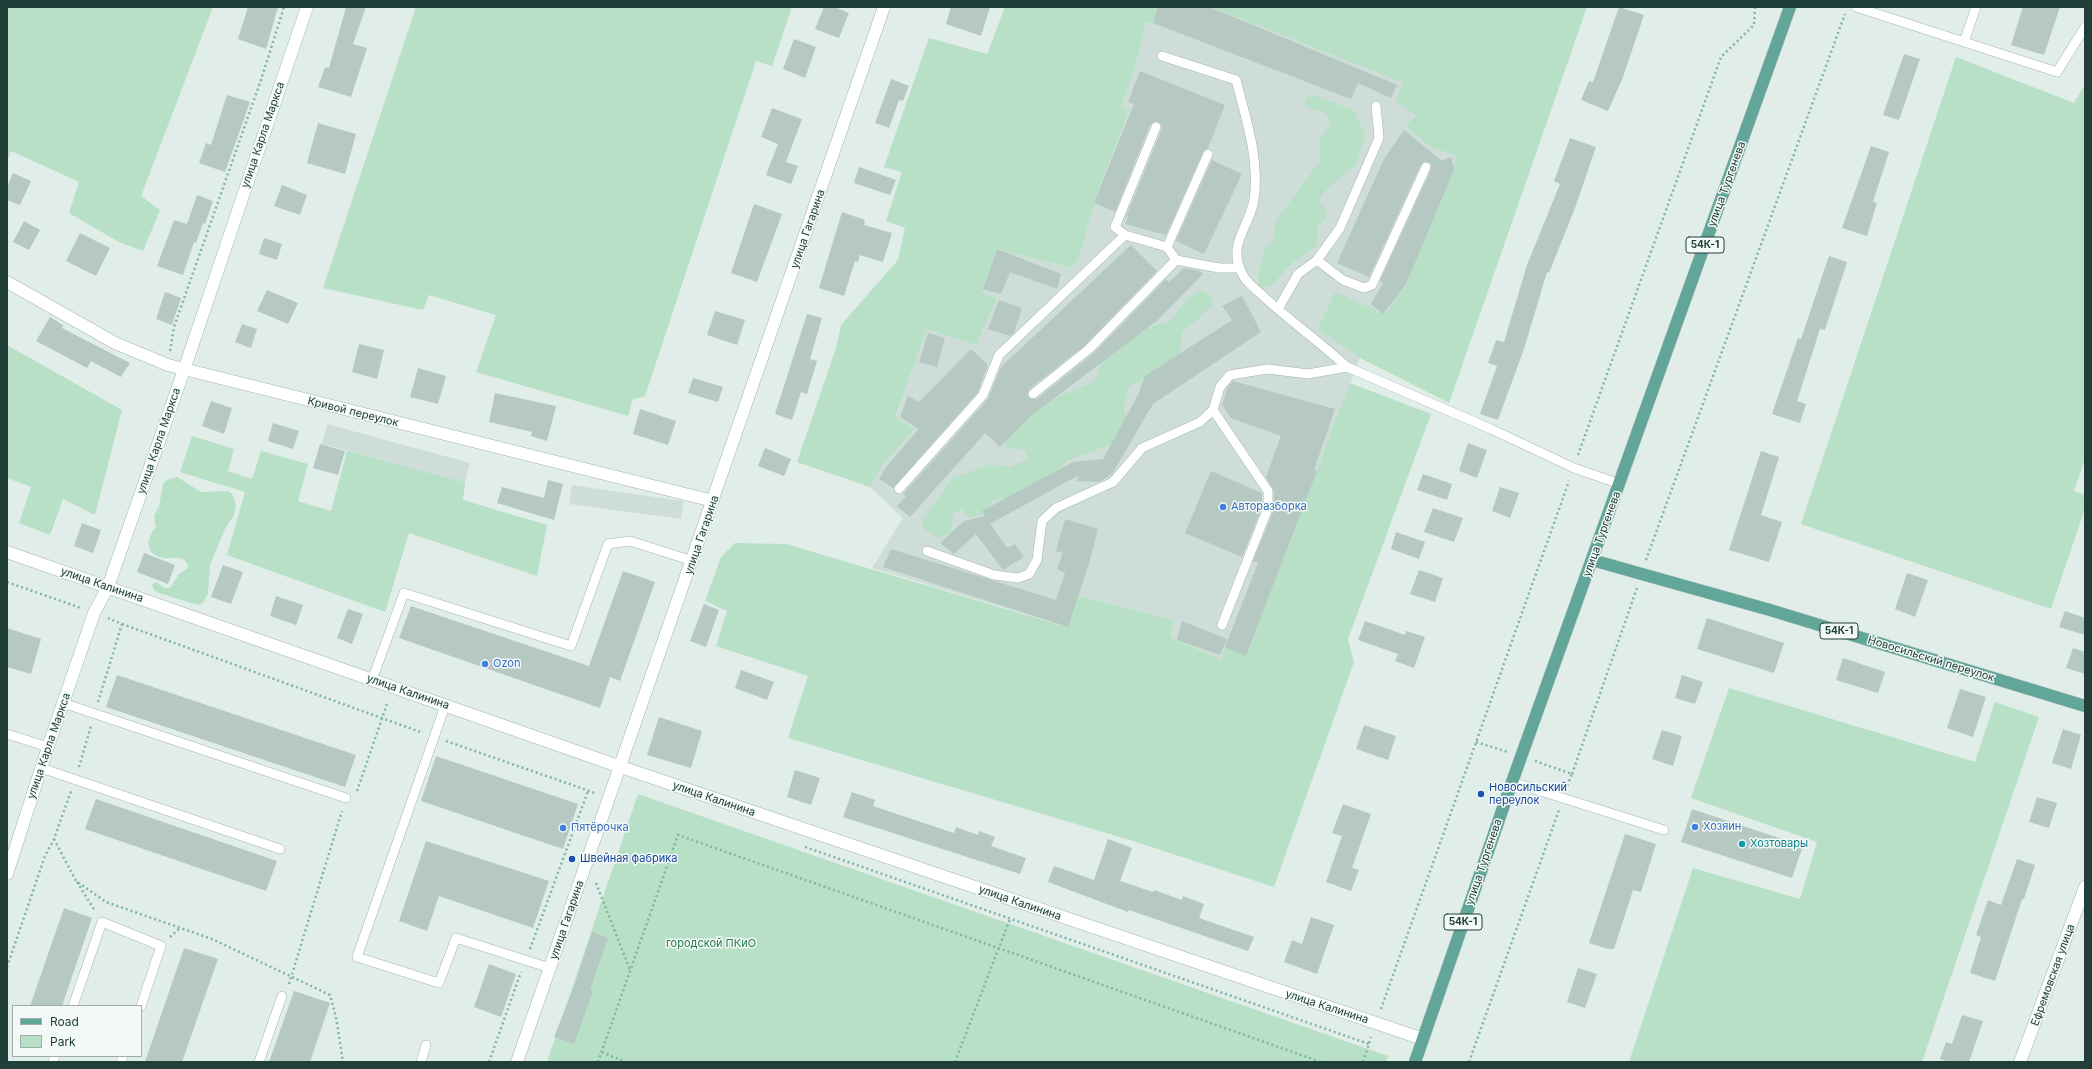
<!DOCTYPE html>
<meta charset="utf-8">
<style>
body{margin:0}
#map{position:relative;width:2092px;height:1069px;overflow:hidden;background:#e1ede8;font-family:Inter,sans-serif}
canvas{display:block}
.frame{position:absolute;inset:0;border:8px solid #203f39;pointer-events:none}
.legend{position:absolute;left:12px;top:1005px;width:130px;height:52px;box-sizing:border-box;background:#f2f9f6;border:1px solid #9eafaa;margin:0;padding:5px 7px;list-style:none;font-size:12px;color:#203f39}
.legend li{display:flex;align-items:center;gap:8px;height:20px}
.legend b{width:20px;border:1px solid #9eafaa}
</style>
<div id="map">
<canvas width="2092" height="1069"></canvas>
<div class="frame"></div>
<ul class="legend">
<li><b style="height:5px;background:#62a699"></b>Road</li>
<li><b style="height:11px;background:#b8e0c6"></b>Park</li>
</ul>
</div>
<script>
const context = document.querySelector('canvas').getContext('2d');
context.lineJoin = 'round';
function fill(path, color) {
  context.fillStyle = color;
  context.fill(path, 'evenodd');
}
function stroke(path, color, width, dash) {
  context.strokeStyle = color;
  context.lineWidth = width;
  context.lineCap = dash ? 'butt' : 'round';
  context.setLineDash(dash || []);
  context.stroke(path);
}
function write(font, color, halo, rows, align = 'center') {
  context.font = font + ' Inter,sans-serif';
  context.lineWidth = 3;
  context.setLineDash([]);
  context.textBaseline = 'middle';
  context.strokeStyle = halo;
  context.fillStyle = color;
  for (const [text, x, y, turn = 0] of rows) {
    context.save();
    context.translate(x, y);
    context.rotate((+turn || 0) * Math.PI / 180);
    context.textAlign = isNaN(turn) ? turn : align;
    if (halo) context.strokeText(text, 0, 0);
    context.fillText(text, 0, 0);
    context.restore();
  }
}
const built = new Path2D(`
 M1158,7H1211L1405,83L1416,115L1405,126L1430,147L1457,156L1406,284L1385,315L1319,329L1360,358L1246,656L1221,660L1171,637L1173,620L1079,596L1068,627L872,568L903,518L870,487L883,464L915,429L895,419L927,329L976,345L997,299L982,292L997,249L1071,268L1078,260L1100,186L1130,109L1121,107L1135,69L1146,22Z
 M327,424L470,463L465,482L322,444Z
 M572,485L683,501L681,519L569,504Z`);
const green = new Path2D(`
 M7,7H213L141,196L160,210L143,251L119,242L69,213L79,182L11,151L7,161Z
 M416,7H792L772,66L756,61L645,396L632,400L628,416L476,372L496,315L429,295L423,310L323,288Z
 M1005,7H1158L1153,23L1146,22L1135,69L1121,107L1130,109L1100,186L1078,260L1071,268L997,249L982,292L997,299L976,345L927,329L895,418L915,429L883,464L870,487L797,462L836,348L841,325L898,260L905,228L886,221L902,172L884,167L929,38L987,54Z
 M1211,7H1587L1449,403L1360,358L1318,329L1335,292L1385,314L1406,284L1457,156L1430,147L1405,126L1416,115L1395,101L1404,83Z
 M1956,57L2074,103L2085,84V459L2074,491L2085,495V508L2051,609L1801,524Z
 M1316,96L1354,110L1365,136L1356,164L1324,192L1319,201L1326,209V219L1317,226V246L1291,264L1271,286L1260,287L1258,277L1265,247L1273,241L1276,221L1320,161V140L1331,122L1325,113L1305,107L1307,98Z
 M1201,291L1210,295L1213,305L1182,333L1180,352L1167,369L1129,386L1124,406L1126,427L1114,443L1066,461L1031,497L999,499L990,502L987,512L968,518L962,509L953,513L951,532L939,538L922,528L923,519L953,478L990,464L1009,467L1028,459L1026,450L1006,448L1004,437L1030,409L1095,381L1105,352L1141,329L1169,322L1189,297Z
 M7,345L122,410L95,515L63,499L50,535L19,523L31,487L7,478Z
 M1350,383L1431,414L1348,639L1354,662L1274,887L1133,841L788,738L808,676L716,646L727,611L705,601L721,557L735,543L786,544L1067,627L1079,596L1173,620L1171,637L1221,660L1225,647L1246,656Z
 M192,436L234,449L228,471L252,479L261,451L308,464L298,501L331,511L347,451L465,482L463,500L547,525L537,576L409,533L385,612L227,555L245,492L180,472Z
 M177,477L201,492L228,491L232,494L236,504L234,515L225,529L210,565L208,593L203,603L198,605L159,593L154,590L152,585L156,582L165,588H170L179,574L188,568L187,563L183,559C177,557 171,559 164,558C145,555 145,539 156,527L154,516L159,506L163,484L167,480Z
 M1729,688L1975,762L1995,702L2039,717L1922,1062H1629L1693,868L1800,899L1817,842L1691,798Z
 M638,794L1388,1056L1386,1062H547Z`);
const building = new Path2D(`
 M248,7H278L266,49L238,39Z
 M346,7H366L353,44L367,48L351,97L318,87L325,67L329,68Z
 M824,7H835L849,13L839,38L815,29Z
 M951,7H990L981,36L946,24Z
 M1158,7H1210L1397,85L1391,98L1358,83L1351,99L1153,23Z
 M1619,7L1644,15L1623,77L1608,111L1581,100L1589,81L1593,82Z
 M2023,7H2060L2044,55L2011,45Z
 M794,39L816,47L805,78L783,69Z
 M1904,54L1920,59L1899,120L1883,115Z
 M1140,71L1225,105L1208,148L1203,152L1166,235L1125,224L1128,217H1126L1162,129V126L1159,122L1155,121L1150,125L1115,212L1094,203L1134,104L1128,102Z
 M891,79L909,86L903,101L899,100L889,128L875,123Z
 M227,95L250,102L225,172L199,163L206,143L211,145Z
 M772,108L802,119L786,162L798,166L791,184L766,175L778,144L761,137Z
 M318,123L356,134L345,174L307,163Z
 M1404,130L1442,161L1451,157L1454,170L1406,284L1383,314L1371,304L1383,283L1380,281L1431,170V163L1425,161L1421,164L1369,277L1337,263L1384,159Z
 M1570,138L1596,147L1575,208L1549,273L1547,272L1524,349L1498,420L1480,414L1497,366L1488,363L1496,340L1504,342L1527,265L1560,184L1554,181Z
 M1871,146L1889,152L1873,202L1877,203L1867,236L1842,228Z
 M1212,160L1242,174L1204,254L1176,241Z
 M859,167L896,180L890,195L854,183Z
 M13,173L31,181L20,205L7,200V187Z
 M282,185L307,195L300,215L274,206Z
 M197,195L213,201L205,224L203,223L196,243L194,242L183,275L157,266L174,220L187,224Z
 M754,204L782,214L757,282L731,273Z
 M842,212L865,220L864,225L892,233L883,262L860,255L858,262L855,261L844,296L819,288Z
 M24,221L40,230L29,250L13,242Z
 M80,233L110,248L96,276L66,261Z
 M264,238L282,244L277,260L259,254Z
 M1131,245L1157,271L1085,345L1029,389L1027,395L1030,399H1037L1093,354L1166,279L1169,282L1184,268L1200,271L1203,274L1159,319L1032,415L1000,447L985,433L910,517L897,506L906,496L903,494L988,399L1001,367Z
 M997,249L1061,274L1057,289L1010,272L1001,294L983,289Z
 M1829,256L1847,262L1825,330L1820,329L1797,401L1806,404L1800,423L1772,414L1798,338L1801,339Z
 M267,290L298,303L288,324L257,311Z
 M165,292L181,298L172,325L156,319Z
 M1242,296L1261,332L1153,404L1112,474L1099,482L1077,481L1079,475L990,524L1007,548L1015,544L1024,557L1003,570L976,534L954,554L940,543L964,521L985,516L982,511L1073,462L1103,459L1138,395L1145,376L1232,320L1222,306Z
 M999,300L1022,308L1014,333L1010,336L988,329Z
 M715,311L745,320L737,345L707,335Z
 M807,314L822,318L810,359L817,361L807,394L801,392L792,420L775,414Z
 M50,317L63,325L62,328L130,363L121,377L91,361L87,368L36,341Z
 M242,324L257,329L251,348L235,342Z
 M928,333L945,338L937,367L919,362Z
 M359,344L384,350L377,379L352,372Z
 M971,349L988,365L978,392L893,488L879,479L887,466L919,429L900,417L908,396L919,402Z
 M418,368L446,376L438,404L410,397Z
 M693,378L723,387L718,402L688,393Z
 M1233,381L1335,409L1314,470L1317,471L1246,656L1225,647L1258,563L1253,561L1274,510V491L1266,477L1281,436L1231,418L1222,405L1228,386Z
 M495,393L556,406L547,441L531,436L532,432L489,422Z
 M211,401L232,408L224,434L202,426Z
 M640,409L676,421L668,445L633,434Z
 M273,423L299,431L293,449L268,441Z
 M1468,443L1487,450L1477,478L1459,471Z
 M320,444L345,451L338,475L313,468Z
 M765,448L791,459L784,476L758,466Z
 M1761,451L1779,457L1761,515L1782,522L1769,562L1729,550Z
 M1211,471L1262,493V507L1242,557L1185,533Z
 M1423,474L1452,484L1447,500L1417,490Z
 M548,480L563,484L554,520L497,503L502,487L544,498Z
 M1500,487L1519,493L1510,518L1492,511Z
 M1433,508L1463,518L1454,542L1424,532Z
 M1065,519L1098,529L1089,564L1068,627L883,567L891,549L1056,600L1065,573L1057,569L1063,553L1056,551Z
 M82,523L101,530L93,553L74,546Z
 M1396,532L1425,542L1419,559L1391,549Z
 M144,553L175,565L168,584L137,572Z
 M223,565L243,572L231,604L211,597Z
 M1419,570L1443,578L1435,602L1410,594Z
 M623,571L655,582L620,681L610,677L600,708L399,638L411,606L589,666Z
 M1907,573L1928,580L1915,617L1895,609Z
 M276,596L303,605L296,625L270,616Z
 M704,604L719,610L706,647L690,641Z
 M348,609L363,614L352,644L337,638Z
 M2065,611L2085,618V635L2059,627Z
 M1707,618L1784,643L1774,673L1697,649Z
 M1182,621L1227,639L1220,655L1177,640Z
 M1365,621L1405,635L1406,631L1425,637L1414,668L1395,661L1398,654L1358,640Z
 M7,628L41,639L31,674L7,667Z
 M2073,648L2085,652V674L2066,668Z
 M1843,658L1885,672L1878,693L1836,680Z
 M741,670L774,682L767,700L735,688Z
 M117,675L356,755L345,787L106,707Z
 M1682,675L1703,682L1695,704L1675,698Z
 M1960,689L1986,697L1973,737L1947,728Z
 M659,717L702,731L691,768L647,755Z
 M1364,725L1396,736L1388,760L1356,749Z
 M2063,729L2081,735L2071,769L2052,763Z
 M1662,730L1682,736L1673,766L1652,759Z
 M436,756L578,804L563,849L421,801Z
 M795,770L820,778L811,805L787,797Z
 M852,792L875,800L873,806L954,833L956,827L978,835L979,831L995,837L991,846L1026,858L1020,874L843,817Z
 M2037,797L2057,803L2049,828L2029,822Z
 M96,799L277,861L266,891L85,829Z
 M1343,804L1371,814L1352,868L1359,870L1351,891L1326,882L1342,836L1332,833Z
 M1692,809L1803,846L1792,878L1681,842Z
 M1625,834L1656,844L1641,892L1633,890L1614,949H1608L1589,943Z
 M1108,839L1132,848L1120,881L1153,892L1154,890L1182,900L1183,896L1204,904L1199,918L1254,937L1248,951L1129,910L1128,912L1048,882L1054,866L1094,880Z
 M426,841L549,881L533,928L439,896L427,931L399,921Z
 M2017,859L2035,865L2024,899H2022L1995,981L1970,973L1981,937L1976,935L1988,900L2001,905Z
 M64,908L92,918L62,1006H30Z
 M1311,917L1334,925L1317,974L1284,962L1292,940L1302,944Z
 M592,932L608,938L590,990L593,991L574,1044L554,1037L575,984Z
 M184,948L218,959L182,1062H145Z
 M489,964L516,974L501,1017L474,1007Z
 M1578,968L1597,974L1585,1008L1567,1002Z
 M294,991L330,1003L310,1062H269Z
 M1962,1015L1983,1021L1969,1062H1949L1940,1059L1946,1042L1952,1044Z`);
const path = new Path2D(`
 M170,351L174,327L261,80L284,7
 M1578,455L1721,57L1754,25L1755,7
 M1646,560L1845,14
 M7,582L81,608
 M122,624L423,733
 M98,702L122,624L108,618
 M446,741L595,793
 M1476,742L1508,752
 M1535,761L1572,774L1567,786
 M79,767L91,726
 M1572,774L1637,588
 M357,791L388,701
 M54,839L76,881L106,902L212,939L330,995L336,1017L343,1062
 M805,847L1369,1044
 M77,882L95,911
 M596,883L630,970
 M170,937L180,928
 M530,949L588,791
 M7,967L45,856L54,839L71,791
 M289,984L342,811
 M1381,1009L1569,481
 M602,1052L625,1062
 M489,1062L521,972
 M598,1062L678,835L1321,1062
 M955,1062L1010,919
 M1363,1062L1371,1037
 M1469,1062L1559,810`);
const service = new Path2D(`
 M1856,7L2057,72L2085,27
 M1964,42L1976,7
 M1162,56L1236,80C1246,119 1260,160 1254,200C1249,229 1225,245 1244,277C1248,284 1257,290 1263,296C1290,321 1320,342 1347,367
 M1125,235L1115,227L1156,127
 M1176,260L1167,247L1208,154
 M1317,260L1343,280L1364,288L1372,285L1426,167
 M1278,309L1298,274L1317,260L1340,228L1379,138L1376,106
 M1033,394L1089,349L1176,260L1219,268H1240
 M1213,410L1268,491V508L1222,625
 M899,489L983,395L999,355L1125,235L1167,247
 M927,551L994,575L1018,578L1029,574L1037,560L1042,521L1056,508L1113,482L1142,448L1200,422L1213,410L1220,387L1230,375L1268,369L1308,374L1347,367L1491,429L1574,468L1620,484
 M372,680L404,593L571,646L608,544L630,541L693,561
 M63,703L346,798
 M445,706L357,957L439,983L456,938L550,968
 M7,734L48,747
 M41,768L280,849
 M1512,782L1664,830
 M73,1006L102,922L161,946L141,1006
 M53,1062L55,1056
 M121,1062L123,1056
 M259,1062L282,996
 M421,1062L426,1045`);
const minor = new Path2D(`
 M7,282L115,343L168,365L713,501
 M7,552L621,767L1423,1039
 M2020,1062L2085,887`);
const tertiary = new Path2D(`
 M517,1062L884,7`);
const secondary = new Path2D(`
 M7,874L48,747L94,613L108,587L184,370L307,7`);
const primary = new Path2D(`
 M1592,560L1770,610L2085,706
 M1415,1062L1512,782L1790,7`);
const markers = [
 [1223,507,4,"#3f7fe0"],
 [485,664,4,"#3f7fe0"],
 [1481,794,4,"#1a4fb4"],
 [1695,827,4,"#3f7fe0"],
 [563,828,4,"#3f7fe0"],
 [1742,844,4,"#0f9aa8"],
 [572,859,4,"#1a4fb4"]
];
const shields = [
 [1705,245,38],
 [1839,631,38],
 [1463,922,38]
];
const shieldNames = [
 ["54К-1",1705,245],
 ["54К-1",1839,631],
 ["54К-1",1463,922]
];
const streetNames = [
 ["улица Карла Маркса",263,135,-71],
 ["улица Тургенева",1727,184,-70],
 ["улица Гагарина",808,229,-71],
 ["Кривой переулок",353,412,14],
 ["улица Карла Маркса",159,441,-71],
 ["улица Тургенева",1602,534,-70],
 ["улица Гагарина",702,535,-71],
 ["улица Калинина",102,585,19],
 ["Новосильский переулок",1931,659,17],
 ["улица Калинина",408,692,19],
 ["улица Карла Маркса",49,746,-71],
 ["улица Калинина",714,799,19],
 ["улица Тургенева",1484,862,-71],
 ["улица Калинина",1020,903,19],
 ["улица Гагарина",567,920,-71],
 ["Ефремовская улица",2053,975,-70],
 ["улица Калинина",1327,1007,18]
];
const shopNames = [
 ["Авторазборка",1231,507],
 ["Ozon",493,664],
 ["Хозяин",1703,827],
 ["Пятёрочка",571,828]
];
const transitNames = [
 ["Новосильский",1489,788],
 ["переулок",1489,801],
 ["Швейная фабрика",580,859]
];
const cultureNames = [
 ["Хозтовары",1750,844]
];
const parkNames = [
 ["городской ПКиО",711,944]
];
fill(built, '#cfddd8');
fill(green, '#b8e0c6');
fill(building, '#b6c8c2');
stroke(service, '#a3b5b0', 10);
stroke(minor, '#a3b5b0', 13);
stroke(tertiary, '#a3b5b0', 13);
stroke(secondary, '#9fb9b2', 13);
stroke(primary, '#c1c9c8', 13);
stroke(path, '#7fb3a7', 2.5, [2, 3]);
stroke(service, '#fff', 9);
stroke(minor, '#fff', 12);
stroke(tertiary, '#fff', 12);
stroke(secondary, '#fff', 12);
stroke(primary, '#62a699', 12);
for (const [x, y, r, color] of markers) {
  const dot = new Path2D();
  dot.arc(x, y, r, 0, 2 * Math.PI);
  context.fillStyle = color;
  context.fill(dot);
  stroke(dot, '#f2f9f6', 1.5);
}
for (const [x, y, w] of shields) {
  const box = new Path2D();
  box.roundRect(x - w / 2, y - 8, w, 16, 3);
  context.fillStyle = '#f2f9f6';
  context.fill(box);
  stroke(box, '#203f39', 1);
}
write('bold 10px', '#203f39', null, shieldNames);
write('11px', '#203f39', '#f2f9f6', streetNames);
write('11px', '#366cbe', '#f2f9f6', shopNames, 'left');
write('11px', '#164399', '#f2f9f6', transitNames, 'left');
write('11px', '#0d838f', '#f2f9f6', cultureNames, 'left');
write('11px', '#27794d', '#f2f9f6', parkNames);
</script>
